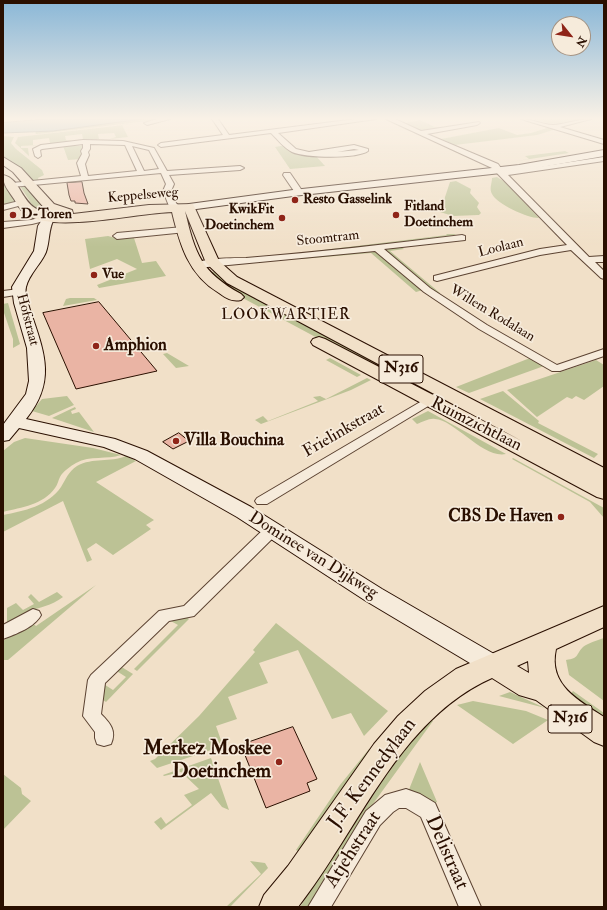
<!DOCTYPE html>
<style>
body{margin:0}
#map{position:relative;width:607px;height:910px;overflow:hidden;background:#f1e0c8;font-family:"IM FELL Double Pica",serif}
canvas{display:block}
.frame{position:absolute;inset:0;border:4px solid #2a0f00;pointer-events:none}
.north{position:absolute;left:551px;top:16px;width:40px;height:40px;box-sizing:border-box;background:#f6ebdb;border:1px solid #a49383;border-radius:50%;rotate:120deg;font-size:11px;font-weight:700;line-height:16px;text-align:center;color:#2a0f00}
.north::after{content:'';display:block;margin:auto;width:14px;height:18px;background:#8f2418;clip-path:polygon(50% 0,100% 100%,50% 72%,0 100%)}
</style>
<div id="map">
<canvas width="607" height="910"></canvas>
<div class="frame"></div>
<div class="north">N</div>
</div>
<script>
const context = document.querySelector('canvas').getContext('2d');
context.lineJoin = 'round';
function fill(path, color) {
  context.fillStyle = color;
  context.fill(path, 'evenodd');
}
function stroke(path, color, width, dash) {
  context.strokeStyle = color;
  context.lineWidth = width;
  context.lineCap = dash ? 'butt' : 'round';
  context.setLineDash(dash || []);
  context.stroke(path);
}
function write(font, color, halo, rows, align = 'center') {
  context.font = font + ' "IM FELL Double Pica",serif';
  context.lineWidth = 3.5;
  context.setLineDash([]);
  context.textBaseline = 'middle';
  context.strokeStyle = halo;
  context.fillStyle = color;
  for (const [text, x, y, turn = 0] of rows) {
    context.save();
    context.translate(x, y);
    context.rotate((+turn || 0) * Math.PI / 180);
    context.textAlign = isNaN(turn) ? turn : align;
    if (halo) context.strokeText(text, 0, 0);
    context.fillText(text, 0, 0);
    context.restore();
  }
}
const green = new Path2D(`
 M140,119H164L47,133L36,134L35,132Z
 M532,119H583C560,124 554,126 532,119Z
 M420,120L435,127H446L424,132L405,123Z
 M133,124L122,125L128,137L110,139L116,137L114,133L98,134L99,139H106L77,140L83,139L82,134L65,136L66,140L73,141L44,145L50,143L49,138L33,140V145H40L21,146V148H28L29,156L15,143L18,137Z
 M550,127L604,144L556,129L537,135L455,145L441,139L499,128L517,135L531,133Z
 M3,136L14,137L11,143L16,149L42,170L44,175L38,178L39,182L33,183L3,156Z
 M83,143L85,149L83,155L80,156L81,159L68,160L63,146H81Z
 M286,145L294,153L315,155L325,166L290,169L275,147Z
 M565,151L569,153L504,163L529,159L525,156Z
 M497,177L505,182L539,218C527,218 497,204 492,194C489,189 492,183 492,178Z
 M456,181L471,189L470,193L479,203L477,207L481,213L479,215L453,216L440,212L450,182Z
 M3,183L16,202L3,207Z
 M20,186H27L44,208L38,210L33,206Z
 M446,234H454L458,236L274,256L447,235Z
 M108,236L120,239L134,238L142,263L156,261L166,276L99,288L97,285L137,269L117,259L90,269L85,239Z
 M401,247L404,249L390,251L440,293L437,294L384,250Z
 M374,251L423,290L416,292L371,253L302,259V258Z
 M218,271L432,392L428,394L420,393L239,296L206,273Z
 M70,298H94L97,300L63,306L66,299Z
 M8,303L20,344L13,348V339L3,310V304Z
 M167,353L189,366L176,368L163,354Z
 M330,358L361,375L357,377L326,360Z
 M530,358L544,366L469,393L456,387Z
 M596,360L604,365V386L584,400L576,396L572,399L567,397L537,417L507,390Z
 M367,378L371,380L351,390L261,424L255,420L263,416L268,421L318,401L313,397L320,396L326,399Z
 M503,391L539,421L538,423L598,454L594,458L480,399Z
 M67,396L74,405L49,416L32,411L42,399Z
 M75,407L76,409L71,411L72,414L79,412L94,432L52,418Z
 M428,411L437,416L506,454C483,459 455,420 435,419C429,418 423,422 417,424L412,419Z
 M25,438L93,448L121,455C107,460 90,455 76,463C71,466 63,471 60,477C58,481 58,484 55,488C43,505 22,507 3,512V451L14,442Z
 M126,456L136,461L96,482L154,520L146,525L151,529L113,555L96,543L87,549L92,560L87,562L63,501L3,532V515C24,511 48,506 61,487C66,479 68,472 77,466C93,457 110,463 126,456Z
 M513,458L604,508V518L590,502L512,459Z
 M96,585L8,660H3V641L31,622L36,626Z
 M57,592L63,597C51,606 40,607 27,612C20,615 15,621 7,622V608L16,603L23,610L34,604L28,597L31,594L39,602Z
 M186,617L189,619L137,671L134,669L178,625L169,620Z
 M276,623L388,711L364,736L351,713L332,719L298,650L259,663L268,683L228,697L237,719L216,726L223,746L157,768L150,761L155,759L199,716L255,652L253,650Z
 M604,638V701L569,675L566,660C580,658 575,655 583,647C588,643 598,640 604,638Z
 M120,666L133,674L106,702L100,698L102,683L113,690L126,677L115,670Z
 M573,691L604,713V719L569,696Z
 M510,692L545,708L499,696Z
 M473,701L526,711L548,720L513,744L457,705Z
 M429,719L433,721L370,808L309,907H300L397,759Z
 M369,749L370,750L301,853L296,850L340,785Z
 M211,758L229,810L222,807L211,793L161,830L154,822L161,817L166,824L192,805L184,795L199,789L181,772L164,776L163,775Z
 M420,762L437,802L432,804L408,792Z
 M3,774L21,788L22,794L31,801L3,830Z
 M250,861L265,863L268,868L231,906L226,907L261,874Z`);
const water = new Path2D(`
 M45,119H142L53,131L3,133V123Z`);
const building = new Path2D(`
 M82,182L84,193L88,204L75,203V201H71L69,195L67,183Z
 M99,302L157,371L76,389L43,313Z
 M179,433L189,441L173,449L163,442Z
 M293,727L317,779L307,783L310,791L266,808L241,745Z`);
const street = new Path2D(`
 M157,119H170L147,125L144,123Z
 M212,119H218L229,135L356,119H376L278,133L296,149L309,152L354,145L368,149V151C357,159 305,158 292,152C284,148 278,140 271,133L161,147L158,145L161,143L223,135ZM354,149L359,150L337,152Z
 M386,119H395L421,131L479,122L480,123L477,125L427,134L498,164L504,172L604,157V161L508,175L589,257L604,256V262H595L604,271V279L601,278L571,250L540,255L437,281L434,280V276L540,249L567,245L492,168Z
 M521,119C533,119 543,125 553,125C563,125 578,119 591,119L560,127L604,140V144Z
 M83,140L123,141L154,148L167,171L240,166L244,168L240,170L169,175L174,184L171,191L176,203L181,208L177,210L169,206L163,191L166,184L161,173L12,187L8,185L12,183L81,176L77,163L82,154L81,151L83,148V144L42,149L40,150L41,156L38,158L35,156L33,149L41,145ZM90,144L125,145L137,171L88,176L85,164L89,155L88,152L90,149ZM132,146L149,150L159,169L144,171Z
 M284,173H290L303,192L302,194H296L283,175Z
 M23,200L27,202L26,204L3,210V205Z
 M49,215H52V219L32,224L3,228V222L31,220Z
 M183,227L187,230L186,232L117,239L113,236L117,233Z
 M462,235L465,236V240L384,249L430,288L487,325L557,365L604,349V356L560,371H552L479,329L424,292L375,251L197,268L192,265C199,258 236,258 246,258C319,252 390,244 462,235Z
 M19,289L24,292L22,294L3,297V291Z
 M444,388L448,390L450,392L448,394L267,504H257L255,501L257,498Z
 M272,525L277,526L279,530L277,534L194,616L169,621L105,683L101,714C110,723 117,731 111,744L104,746L97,744L95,738V732L83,716L88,680L91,675L159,611L184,606L267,526Z
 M33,609L39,611L41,615C35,627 16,634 3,639V625Z
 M406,789L420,794L435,803L481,907H459L421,817L406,808H399L393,812L380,825L331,907H308L366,811L385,795Z`);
const secondary = new Path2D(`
 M604,150V156L519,171L293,196L189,210L183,207L189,204L293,190L519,165Z
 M49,214L55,217C48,228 50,241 46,252C41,264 29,274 26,287C24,294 29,306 31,313C45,354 56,382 26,419L115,439L147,451L251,507L382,589L501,658L505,665L501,672L493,675L485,672L366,601L237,517L135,459L104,447L19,428L9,440L3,441V425L26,394L29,381L27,348L14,303L12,287L34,251L38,226L45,215Z`);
const primary = new Path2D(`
 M3,157L21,168L54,204L72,210L73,214L149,205L193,204L219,261L237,277L604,468V483L601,482L604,483V499L597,497L313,345L311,342L313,339L319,337L325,339L522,441L227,283L206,263L185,211C195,254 201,272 241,294L244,297L241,300C232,302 226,298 219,293C188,274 180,245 172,212C137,213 55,233 27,215C21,212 17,204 14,199C8,190 3,185 3,175C26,180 18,215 60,214L46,210L13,172L3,165Z
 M604,606V627L556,649C548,685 578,700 604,717V746L594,742L536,700L519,695L492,678C399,719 358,831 298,907H259L264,895L288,866L374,744L398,716L425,691L456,669ZM528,661L529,673L517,666Z`);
const markers = [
 [295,200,4,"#8f2418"],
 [13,215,4,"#8f2418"],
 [396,215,4,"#8f2418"],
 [282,218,4,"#8f2418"],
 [94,275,4,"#8f2418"],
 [96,346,4,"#8f2418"],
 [176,441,4,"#8f2418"],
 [561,517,4,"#8f2418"],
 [279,762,4,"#8f2418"]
];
const farStreetnames = [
 ["Keppelseweg",143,196,-5],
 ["Stoomtram",328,239,-6],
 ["Loolaan",501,248,-14],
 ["Willem Rodalaan",492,314,31],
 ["Hofstraat",27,320,75]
];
const farPoinames = [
 ["Resto Gasselink",303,200],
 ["Fitland",404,207],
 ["Doetinchem",404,223],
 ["KwikFit",274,210,"right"],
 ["Doetinchem",274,226,"right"],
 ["D-Toren",21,215],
 ["Vue",102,275]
];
const farNeighbourhoodnames = [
 ["LOOKWARTIER",286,316]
];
const shields = [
 [401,369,44],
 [570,719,44]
];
const shieldNames = [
 ["N316",401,369],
 ["N316",570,719]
];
const poiNames = [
 ["Amphion",104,346],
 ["Villa Bouchina",184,441],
 ["CBS De Haven",553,517,"right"]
];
const streetNames = [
 ["Ruimzichtlaan",476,425,27],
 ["Frielinkstraat",344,431,-30],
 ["Dominee van Dijkweg",313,556,32]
];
const nearPoinames = [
 ["Merkez Moskee",271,750],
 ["Doetinchem",271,773]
];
const nearStreetnames = [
 ["J.F. Kennedylaan",373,774,-53],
 ["Atjehstraat",354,850,-57],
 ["Delistraat",446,853,66]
];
fill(green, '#bcc295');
fill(water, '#9ebbbe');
stroke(water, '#707672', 1);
fill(building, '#eab4a4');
stroke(building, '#2a0f00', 1);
stroke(street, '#5c4332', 2);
stroke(secondary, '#2a0f00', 2);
stroke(primary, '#2a0f00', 2);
fill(street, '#f6ebdb');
fill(secondary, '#f6ebdb');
fill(primary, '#f1e0c8');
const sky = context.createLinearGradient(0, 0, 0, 247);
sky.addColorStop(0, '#8ab7d7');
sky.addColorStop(0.48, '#f9f1e6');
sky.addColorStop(1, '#f9f1e600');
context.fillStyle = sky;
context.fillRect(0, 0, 607, 247);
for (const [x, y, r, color] of markers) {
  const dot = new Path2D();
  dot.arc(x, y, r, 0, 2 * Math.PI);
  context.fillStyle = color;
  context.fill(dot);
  stroke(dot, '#f6ebdb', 1.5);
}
write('14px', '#2a0f00', '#f6ebdb', farStreetnames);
write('bold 14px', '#2a0f00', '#f6ebdb', farPoinames, 'left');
context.letterSpacing = '1px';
write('15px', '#2a0f00', '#f6ebdb', farNeighbourhoodnames);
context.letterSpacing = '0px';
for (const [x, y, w] of shields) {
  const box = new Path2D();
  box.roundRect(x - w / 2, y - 14, w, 28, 3);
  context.fillStyle = '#f6ebdb';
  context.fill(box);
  stroke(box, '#2a0f00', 1);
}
write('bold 16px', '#2a0f00', null, shieldNames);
write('bold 17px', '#2a0f00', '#f6ebdb', poiNames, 'left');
write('17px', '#2a0f00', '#f6ebdb', streetNames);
write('bold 20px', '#2a0f00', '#f6ebdb', nearPoinames, 'right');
write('20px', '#2a0f00', '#f6ebdb', nearStreetnames);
</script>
